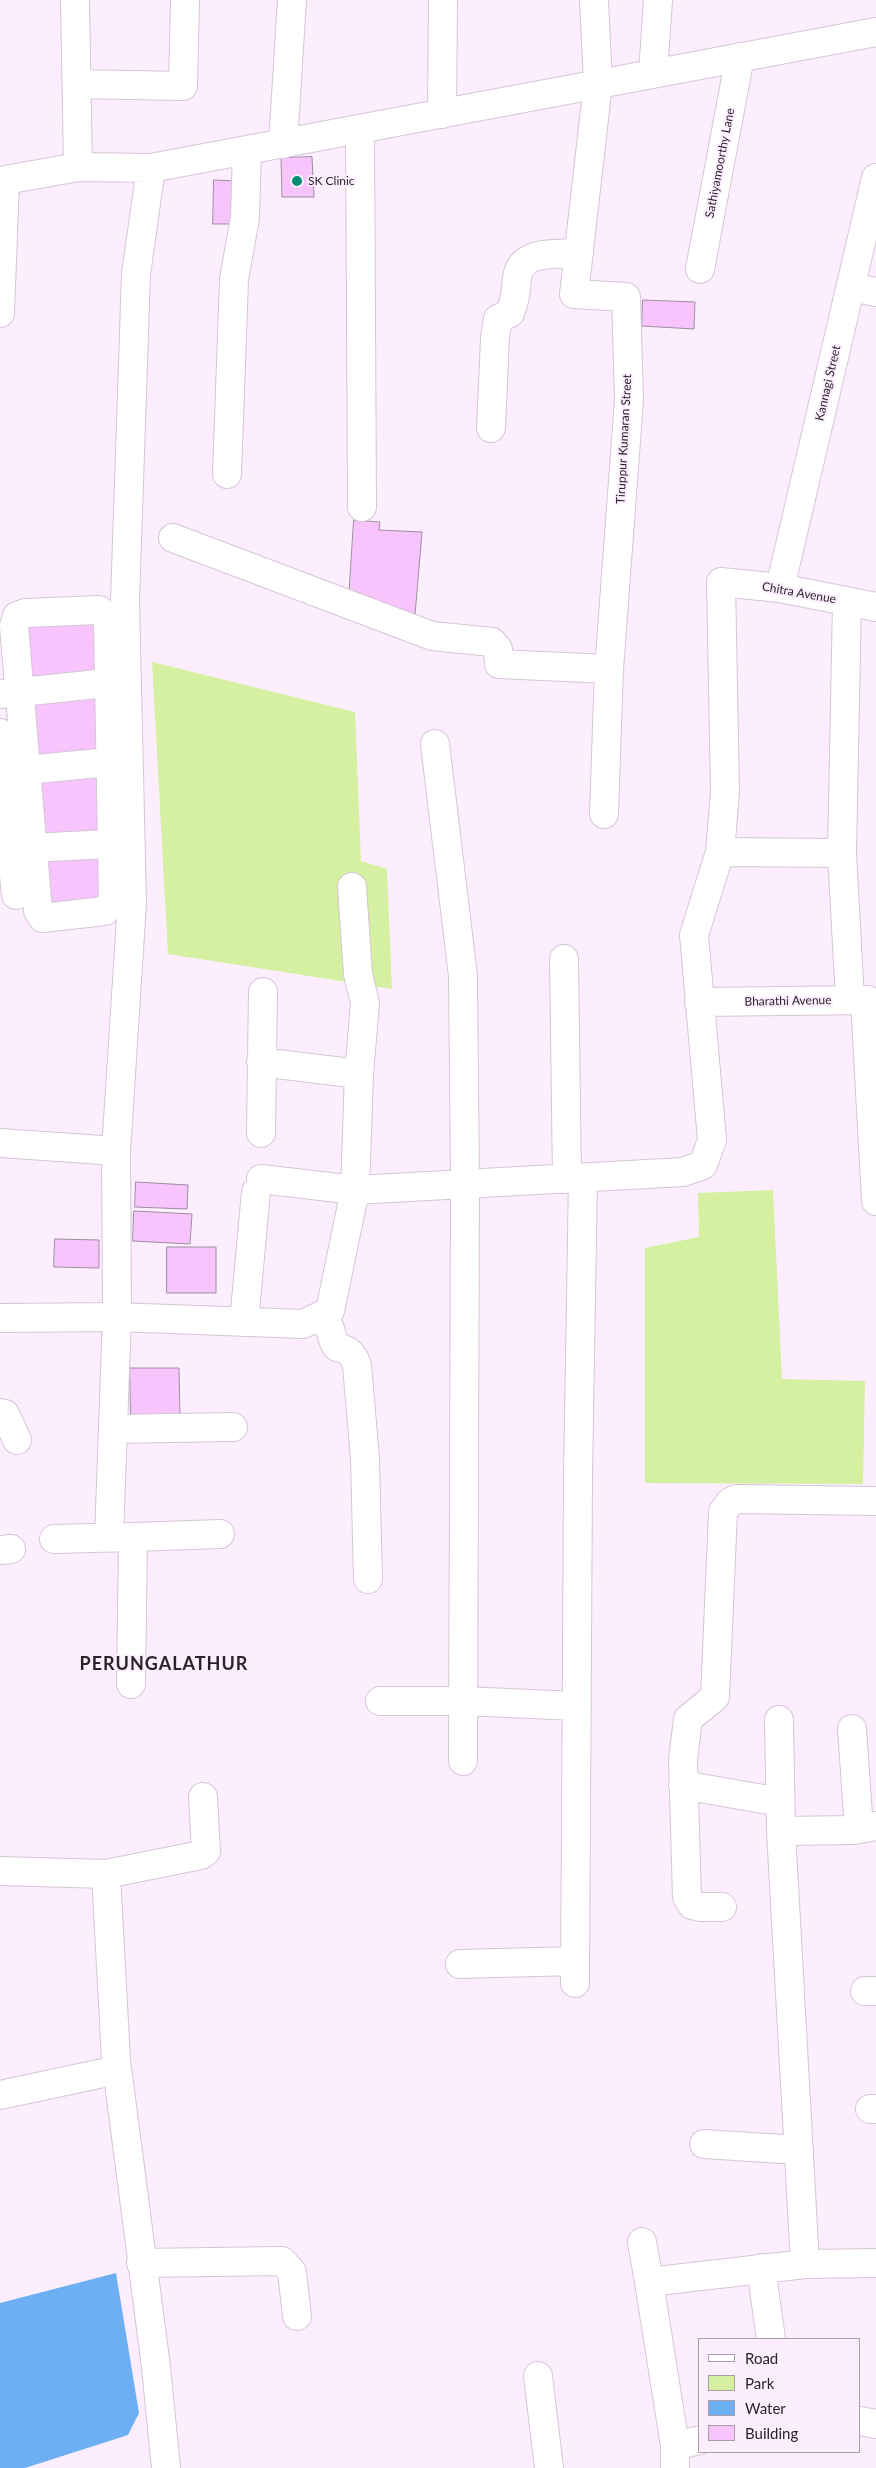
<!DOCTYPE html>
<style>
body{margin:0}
#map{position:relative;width:876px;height:2468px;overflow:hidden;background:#fdeeff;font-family:Lato,sans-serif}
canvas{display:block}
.legend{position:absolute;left:698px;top:2338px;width:162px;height:115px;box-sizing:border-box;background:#fdeeff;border:1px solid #a99daa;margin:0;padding:6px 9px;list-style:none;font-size:15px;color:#2a242a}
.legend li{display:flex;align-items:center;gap:10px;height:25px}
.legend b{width:25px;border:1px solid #a99daa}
</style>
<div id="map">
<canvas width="876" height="2468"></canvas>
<ul class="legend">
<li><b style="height:6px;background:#fff"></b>Road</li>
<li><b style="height:14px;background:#d5f0a0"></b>Park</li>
<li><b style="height:14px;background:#6daff3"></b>Water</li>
<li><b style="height:14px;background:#f8c4fe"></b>Building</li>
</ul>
</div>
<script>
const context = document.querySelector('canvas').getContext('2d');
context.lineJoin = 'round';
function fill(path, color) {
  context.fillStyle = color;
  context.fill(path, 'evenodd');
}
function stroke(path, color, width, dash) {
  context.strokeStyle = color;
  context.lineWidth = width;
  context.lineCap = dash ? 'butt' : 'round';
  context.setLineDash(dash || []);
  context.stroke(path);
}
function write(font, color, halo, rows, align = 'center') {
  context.font = font + ' Lato,sans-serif';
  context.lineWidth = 4;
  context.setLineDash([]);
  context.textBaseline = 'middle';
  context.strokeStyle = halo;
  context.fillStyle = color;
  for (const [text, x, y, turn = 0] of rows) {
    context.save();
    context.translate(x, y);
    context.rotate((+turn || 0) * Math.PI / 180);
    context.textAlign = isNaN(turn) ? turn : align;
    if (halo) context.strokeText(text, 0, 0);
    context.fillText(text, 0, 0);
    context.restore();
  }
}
const green = new Path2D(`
 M152,662L355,712L361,861L387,869L392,989L168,954Z
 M773,1190L782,1379L865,1381L863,1484L645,1483V1248L699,1237L698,1193Z`);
const water = new Path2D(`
 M116,2273L139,2413L128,2435L25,2468H0V2303Z`);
const building = new Path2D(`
 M312,157L314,197H282L281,158Z
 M214,180L238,181L237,224H213Z
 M643,300L695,302L694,329L642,326Z
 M354,520L380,522L379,530L422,532L415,615L349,599Z
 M101,615L107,676L24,684L18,622Z
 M104,692L108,754L29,759L25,698Z
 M104,772L109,831L33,838L28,779Z
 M107,849L111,904L41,908L37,853Z
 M136,1182L188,1185L187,1209L135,1207Z
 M134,1211L192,1214L190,1244L133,1241Z
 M55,1239L99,1240V1268L54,1267Z
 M167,1247H216V1293H167Z
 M130,1368H179L180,1417L131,1418Z`);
const minor = new Path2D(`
 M75,0L78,167
 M594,0L598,84L574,294L626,297L629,400L609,669L604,814
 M653,74L658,0
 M77,84L183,86L185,0
 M442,114L443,0
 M360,129L362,507
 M283,144L292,0
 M0,181L78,167L151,168L876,32
 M700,269L740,57
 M851,287L876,292
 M0,313L5,181
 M491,428L495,338L498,319L510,313C515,301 516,291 517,278C521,249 555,255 579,253
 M227,474L234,279L245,218L247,150
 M173,538L432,636L492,642L498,649L499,664L609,669
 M780,588L876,178
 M847,602L842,853L850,1000
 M99,610L106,615L108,623L113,900L105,911L43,918L38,911L14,626L17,616L25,613Z
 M0,694L127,681
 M0,733L16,895
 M435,744L463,976L465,1184L463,1761
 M26,770L110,762
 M32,848L128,843
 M720,852L842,853
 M352,887L358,974L365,1003L359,1074L355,1190L683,1172L703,1165L712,1140L694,935L720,852L725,792L721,582L780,588L876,607
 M564,959L567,1179
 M865,1000L876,1201
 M699,1002L868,1000
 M261,1062L359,1074
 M261,1133L263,992
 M0,1143L116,1151
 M0,1318L117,1317L303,1324L330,1311L355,1190L261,1179
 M315,1319C338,1326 326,1332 337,1347C349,1350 353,1354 357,1365L365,1459L368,1579
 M244,1322L256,1192
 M0,1413L5,1414L17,1440
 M113,1429L233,1427
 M109,1537L117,1317L116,1151L132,903L125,601L136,274L151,168
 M133,1537L220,1534
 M54,1539L133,1537L131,1684
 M0,1550L11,1549
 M380,1701H463L577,1706
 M779,1720L781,1831L805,2264
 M852,1729L859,1829
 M683,1785L780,1802
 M781,1831L854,1830L876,1826
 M0,1871L106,1874L201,1855L206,1851L203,1797
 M106,1874L116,2060L156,2367L166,2468
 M722,1907H700L692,1905L687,1897L683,1760L688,1719L715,1697L723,1512L729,1503L736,1499L876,1501
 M460,1964L575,1961
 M575,1983L578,1476L583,1178
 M865,1991H876
 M0,2095L117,2070
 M870,2109H876
 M704,2144L799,2150
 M642,2242L649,2282
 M141,2263L282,2261L292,2272L297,2316
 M761,2268L771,2339
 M538,2376L549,2468
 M860,2421L876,2424
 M675,2446L649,2282L805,2264L876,2263
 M675,2468V2446L700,2440`);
const markers = [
 [297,181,6,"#048e77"]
];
const streetNames = [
 ["Sathiyamoorthy Lane",720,163,-79],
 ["Kannagi Street",828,383,-77],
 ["Tiruppur Kumaran Street",624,439,-87],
 ["Chitra Avenue",799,593,10],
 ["Bharathi Avenue",788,1001,-1]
];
const poiNames = [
 ["SK Clinic",308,181]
];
const districtNames = [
 ["PERUNGALATHUR",164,1664]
];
fill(green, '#d5f0a0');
fill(water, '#6daff3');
fill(building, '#f8c4fe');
stroke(building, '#9c8e9e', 1);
stroke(minor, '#d5c5d6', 30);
stroke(minor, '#fff', 28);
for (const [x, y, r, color] of markers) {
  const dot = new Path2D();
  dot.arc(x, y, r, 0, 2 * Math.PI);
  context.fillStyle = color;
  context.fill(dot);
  stroke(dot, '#fdeeff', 2);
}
write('12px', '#2a242a', '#fdeeff', streetNames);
write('12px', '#2a242a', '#fdeeff', poiNames, 'left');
context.letterSpacing = '1px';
write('bold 18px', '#2a242a', '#fdeeff', districtNames);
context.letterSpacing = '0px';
</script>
